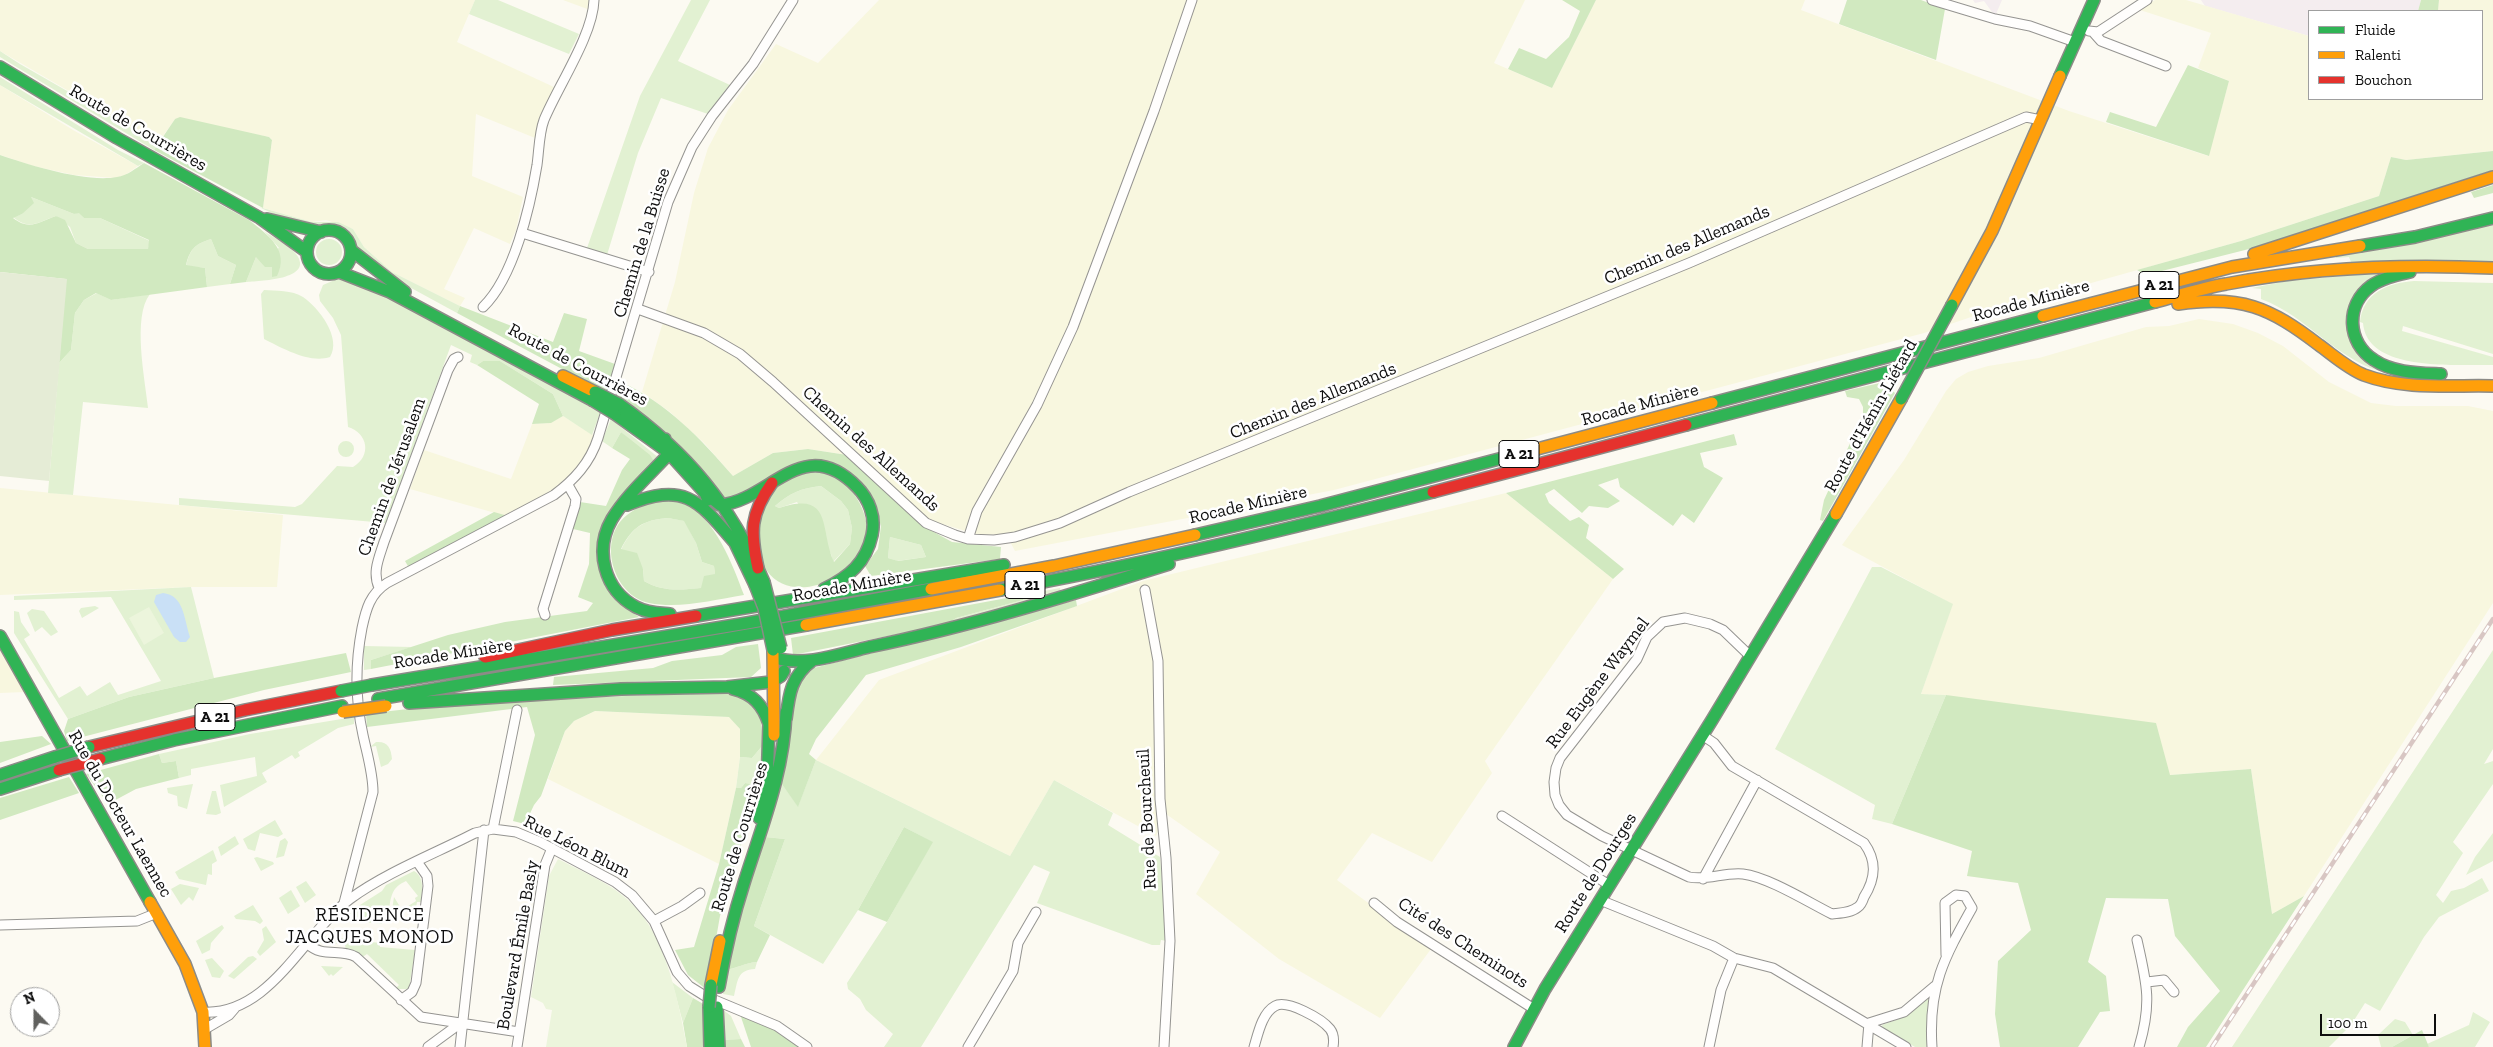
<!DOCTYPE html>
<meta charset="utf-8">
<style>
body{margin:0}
#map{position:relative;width:2493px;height:1047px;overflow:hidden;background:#fcfaf2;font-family:"Zilla Slab",serif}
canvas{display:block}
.legend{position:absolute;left:2308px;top:10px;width:175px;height:90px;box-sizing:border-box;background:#fff;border:1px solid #9f9f9f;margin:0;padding:6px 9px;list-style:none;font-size:15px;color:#0e0e0e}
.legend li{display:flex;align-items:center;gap:10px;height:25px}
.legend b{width:25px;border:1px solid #9f9f9f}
.north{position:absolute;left:10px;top:987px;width:50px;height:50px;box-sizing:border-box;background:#fff;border:1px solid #9f9f9f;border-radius:50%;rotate:338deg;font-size:14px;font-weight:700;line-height:20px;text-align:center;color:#0e0e0e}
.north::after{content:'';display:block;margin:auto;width:18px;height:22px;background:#61615e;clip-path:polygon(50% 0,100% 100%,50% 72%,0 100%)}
.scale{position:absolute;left:2320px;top:1014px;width:116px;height:22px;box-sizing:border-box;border:2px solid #0e0e0e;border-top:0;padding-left:6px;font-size:15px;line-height:18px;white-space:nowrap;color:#0e0e0e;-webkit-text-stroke:4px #fff;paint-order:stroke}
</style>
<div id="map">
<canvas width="2493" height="1047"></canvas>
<ul class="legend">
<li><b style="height:6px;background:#30b455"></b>Fluide</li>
<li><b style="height:6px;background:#ff9f0a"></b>Ralenti</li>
<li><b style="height:6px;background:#e5322d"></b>Bouchon</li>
</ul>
<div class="north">N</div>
<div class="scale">100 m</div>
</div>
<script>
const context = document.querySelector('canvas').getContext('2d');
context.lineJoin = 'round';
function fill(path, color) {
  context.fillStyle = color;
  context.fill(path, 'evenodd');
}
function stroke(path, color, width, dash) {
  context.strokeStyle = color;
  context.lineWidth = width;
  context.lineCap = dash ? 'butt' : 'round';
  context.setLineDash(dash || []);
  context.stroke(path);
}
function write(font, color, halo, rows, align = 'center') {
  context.font = font + ' "Zilla Slab",serif';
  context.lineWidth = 5;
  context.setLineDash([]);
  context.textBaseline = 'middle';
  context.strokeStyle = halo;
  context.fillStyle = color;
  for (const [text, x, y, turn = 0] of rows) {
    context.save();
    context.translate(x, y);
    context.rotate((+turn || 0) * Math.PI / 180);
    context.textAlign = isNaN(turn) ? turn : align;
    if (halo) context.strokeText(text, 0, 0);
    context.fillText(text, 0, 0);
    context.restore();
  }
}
const industrial = new Path2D(`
 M1973,0H2002L1996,14L1992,12L1984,1L1975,3Z
 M2201,0H2421L2418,11H2309V36L2205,6Z`);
const farmland = new Path2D(`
 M0,0H475L457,42L556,88L539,121L535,138L476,114L472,176L523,197L516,230L510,244L474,228L444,289L465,298L460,306L392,272L364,247L353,229L326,220L312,222L263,208L272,140L269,137L175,119L158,143L0,51Z
 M563,0H590V10Z
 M879,0H1525L1494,63L1552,88L1596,0H1805L1801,10L2069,111L2208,156L2229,81L2198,68L2211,33L2140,10L2155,0H2186L2309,36V99H2482V11H2438L2439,0H2493V151L2406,160L2391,157L2379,196L2241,241L1977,315L1924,333L1334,490L1015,551L1006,534L979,535L929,520L854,450L847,455L808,449L773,453L733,476L704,443L670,412L642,392L675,282L694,193L708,148L728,110L776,44L818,63Z
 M0,85L73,130L138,166L124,176L115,178L74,175L33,166L0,155Z
 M2199,319L2233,324L2258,333L2283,346L2329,382L2371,403L2396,406H2468L2493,411V603L2304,896L2272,914L2251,769L2169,775L1946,695L1921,694L1952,604L1842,545L1904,460L1946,391L1956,379L1968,372L1988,366L2039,358L2146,327L2169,326Z
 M563,416L598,438L575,477L513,518L410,489L424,450L511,479L532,424L550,423Z
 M0,488L283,515L277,587H191L0,595Z
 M1506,493L1613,579L1485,761L1492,773L1432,862L1372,833L1337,880L1431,949L1380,1018L1279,959L1196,894L1220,852L1166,814L1156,836L1054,780L1010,856L816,760L879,680L1143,581Z
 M0,648L4,655L25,692L0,693Z
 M595,711L730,717L740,729V757L736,788L719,864L548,779L565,731L574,721Z`);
const green = new Path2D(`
 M475,0H498L579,34L569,54L469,14Z
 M691,0H710L678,61L730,85L708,114L661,98L638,153L607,255L587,248L640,96Z
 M0,51L20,64L158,143L154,150L0,57Z
 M0,77L118,150L144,163L138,166L0,85Z
 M31,197L74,214L79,212L84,218H100L150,241L148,249H88L76,243L70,227L56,216C38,222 30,231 13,217L22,214Z
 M259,207L312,222H338L353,229L364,247L392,272L460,306L457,313L391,277L357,248L348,230C334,225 323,226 308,225C292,223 274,214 259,207Z
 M2493,223V262H2351L2349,257L2336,258V255Z
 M264,231C274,238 289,245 296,254C316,280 257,281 246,282L256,257L279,248Z
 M211,239L218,256L236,265L230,284L207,287L205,268L186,266C190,249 195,244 211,239Z
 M316 252a13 13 0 1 1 26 0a13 13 0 1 1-26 0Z
 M2379,273L2347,318L2388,373C2338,363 2308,316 2261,299V289L2252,288L2287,281Z
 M337,279C365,278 406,305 431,318C488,349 545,379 600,413L592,435L563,416L553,394L500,361H483L477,365L470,362L472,355L451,345L386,523L179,505V498L295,507L302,504L337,466L353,467C372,456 368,433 348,427L341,335L333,318L320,301L319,295L323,285Z
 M2414,281L2493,283V354L2403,326L2402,331L2493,357V365C2458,364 2367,373 2363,323L2360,322C2363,293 2387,283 2414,281Z
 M264,290C276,291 292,290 303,297C319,308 342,338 330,357C310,364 282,348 264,339L261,294Z
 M97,293L111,300L150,294C132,317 145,379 148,408L83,402L73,495L48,493L59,363L71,350L75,313L84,300Z
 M611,419L659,458L655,463L621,432L612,448L602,441Z
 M338 449a8 8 0 1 1 16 0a8 8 0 1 1-16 0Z
 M821,486L841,501L848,510L852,528L850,544L833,562L831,554L797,502L779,508L775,506C790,493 801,488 821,486Z
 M668,518L685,521L696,543L702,562L714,566L715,574L702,588C680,590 663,592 644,581L643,569L621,550C632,527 643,520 668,518Z
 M890,537L921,545L926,557L897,561L888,558Z
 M1872,567H1881L1953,604L1921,694L1946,695L1892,824L1872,819L1875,805L1775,749Z
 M191,587L214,678L129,697L68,719L14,633V611L19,612L21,622L30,635L24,639L59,698L80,686L87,696L110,682L118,695L161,681L111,597L14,600V596Z
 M1060,588L1061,591L948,624L956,618L1023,600V595Z
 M95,606L99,608L82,618L79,611L81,608Z
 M32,609L44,611L58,632L51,636L42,627L35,632L27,613Z
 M364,646L412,647L371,660V669L364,670Z
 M2493,650V749L2484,764L2493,761V784L2453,842L2463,853L2436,895L2443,903L2451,891L2464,888L2482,878L2489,891L2439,917L2424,937L2380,1011L2365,1003L2351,1025L2329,1047H2232Z
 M354,717V724L338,728L298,752L300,756L295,759L292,755L262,773L267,782L224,807L220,785L257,776L255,757L191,769V775L179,778L176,761L162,763L159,754L250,734Z
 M376,742C388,741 391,748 392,759L388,764L381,767L376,746L370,747Z
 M763,745L759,785L745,783L741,788H736L740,757L752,758Z
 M816,760L1010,856L1054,780L1113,813L1108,825L1160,857L1167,941L1161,940L1160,945H1152L1037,903L1050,872L1034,865L921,1047H884L893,1034L866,1010L860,999L848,989L847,983L887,922L932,842L904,827L858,910L823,964L754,926L785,839L765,837L781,783L798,806Z
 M193,784L187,809L178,806L177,796L168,793L167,788Z
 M212,791H216L221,813L216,815L206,814Z
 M275,820L283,834L278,837L260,833L255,851L248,849L243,839Z
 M2493,833V861L2466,875L2475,857Z
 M235,836L239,844L221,856L218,847Z
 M285,838L288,842L284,856L276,858L280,841Z
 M213,850L217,861L212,864V875L208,874L206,885L179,879L175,872Z
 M257,857L273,862L274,864L261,871L254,858Z
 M414,871C425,877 422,892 421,902H417L415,913L392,910L394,897L402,910L416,901L415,898L418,896L406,881C393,887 391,894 389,910H384L382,924L338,919L382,891L386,885Z
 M306,881L316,895L305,903L296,887Z
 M180,884L199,888L193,901L189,897L181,905L171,889Z
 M291,890L300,906L288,914L279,898Z
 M253,905L263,921L260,924L255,921L236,919L234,916Z
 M222,925L224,928L211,943L210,950L202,954L196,941Z
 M266,926L276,942L260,956L257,952L264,940L262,929Z
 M322,936L380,943V947L415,950L409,989H395L399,985L367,954L361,958L346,951L345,944L320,943L318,941Z
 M253,956L257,959L234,979L228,976L248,957Z
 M212,958L224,971L220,978L212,977L205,960Z
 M757,962L755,969C737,970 738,980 734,996L723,994L726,970C738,968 744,963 757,962Z
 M321,966L343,967L333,976L331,974L329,976Z
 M672,982L693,998L683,1023Z
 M1925,997L1930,1001V1047H1915L1883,1028L1882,1025L1904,1017Z
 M722,1009L731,1016L741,1039L722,1040Z
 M2473,1012L2490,1022L2475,1047H2429L2427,1044L2469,1025Z
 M2395,1019L2405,1022L2413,1035L2392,1047H2381L2378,1035Z`);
const forest = new Path2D(`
 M1562,0H1596L1552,88L1508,69L1519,48L1546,59L1569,37L1580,11Z
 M1847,0H1921L1945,9L1936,60L1839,24Z
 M2421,0H2439L2438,11H2418Z
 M2188,65L2229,81L2209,156L2106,122L2110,112L2156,127Z
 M180,117L269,137L272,140L263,208L154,150L175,119Z
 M2493,151V170L2249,249L2146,275L2137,270L2241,241L2379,196L2391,157L2406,160Z
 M0,155C29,165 87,183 117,177C127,176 136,168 144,163L249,220C268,235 290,250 277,276L272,277V267H265L256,257L246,282L230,284L236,265L218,256L211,239C195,244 190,249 186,265L205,268L207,287L111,300L96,293L84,300L75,313L71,350L59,363L66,279L0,272ZM31,197L74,214L79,213L84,218H100L149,240L148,249H88L76,243L65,220L56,216C38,222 30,231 13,218L22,214L34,203Z
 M2493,185V193L2474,198L2471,192Z
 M460,306L553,342L564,313L587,319L579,351L615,364L607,393L457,313Z
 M483,361H500L553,394L563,416L551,423L532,424L539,404L477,365Z
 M621,382C667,403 700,438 733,476L773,453L808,449L847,455L925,527L952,542L1001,547L1000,559L871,576L865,566L878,549L881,526L872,496L820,461L734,500L725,499C692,453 664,427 616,395ZM890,537L921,545L926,557L898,561L888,558Z
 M1884,382L1895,393L1823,521L1820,520L1824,500L1863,415V407L1859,399L1847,397L1845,391Z
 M621,432L650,455L655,463L598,549L627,608L639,617L371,669V660L448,635L505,622L587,611L593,603L578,597L589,564L590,533L573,529L580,502L606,506L622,470L630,459L612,448Z
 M1734,434L1737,445L1700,453L1704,467L1723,478L1694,523L1682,514L1673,526L1620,487L1618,478L1598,485L1620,501L1608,508L1589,506L1582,513L1554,489L1545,494L1549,503L1570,521L1579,517L1589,525L1586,538L1624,569L1613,579L1506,493Z
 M807,472C815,473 827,472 834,476C859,490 877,527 861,554C843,583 790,603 767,571C760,561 754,532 757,519C759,512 767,503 771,496C773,493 776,486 779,483C785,478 799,475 807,472ZM821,486L841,501L848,510L852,528L850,544L834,562C819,530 834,490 779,508L775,506C790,493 801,488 821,486Z
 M661,498C668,499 678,499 684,502C716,520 732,563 744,595C713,600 680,609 649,603C612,595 597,538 627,515C637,507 650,502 661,498ZM668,518L684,521L696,543L702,562L714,566L715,574L704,576L701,588C680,590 663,592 644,581L643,569L637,553L621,549C632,527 643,520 668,518Z
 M494,512L508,516L409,568L405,561Z
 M1023,595V600L956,618L948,624L793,655L791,638Z
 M1076,600L1077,606L961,647L866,675L816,739L809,754L816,760L798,807L781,783L793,687L814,668Z
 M758,644L761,668L751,677L553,685L554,677L653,668L672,661L722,655L736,647Z
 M346,653L351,672L264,690L67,741L64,731L68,719L129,697L214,678Z
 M724,693L750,700L761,716L763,745L752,758L740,757V729L729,717L595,711L574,721L565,731L541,796L534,805L525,824L513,821L535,735L527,707L367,727L366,714C485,698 604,697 724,693Z
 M1946,695L2156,723L2170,775L2251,769L2272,914L2304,896L2206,1047H2177L2188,1027L2220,991L2175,936L2168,899L2106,898L2088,962L2106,976L2110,1011L2100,1012L2078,1047H2000L1995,1014L1998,961L2031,930L2018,883L1967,876L1972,851L1892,824Z
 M42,736L51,744L0,763V742Z
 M159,754L162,763L176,761L179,778L136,789L108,804L86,774Z
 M69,777L79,793L0,820V798Z
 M745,783L759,785L720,916L707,990L688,975L675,950L694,947L719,864L736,788H741Z
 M904,827L933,842L887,922L858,910Z
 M765,837L785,839L754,926L770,935L757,962C744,963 738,968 726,970L730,943Z
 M693,998L705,1005V1047H687L683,1023Z
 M740,1014L776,1030L798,1047H751Z
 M2422,1030L2429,1047H2392Z
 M741,1039L745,1047H723L722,1040Z`);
const cemetery = new Path2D(`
 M0,272L67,279L49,481L0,476Z`);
const pitch = new Path2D(`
 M149,607L164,633L144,645L129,618Z
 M558,859C579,870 603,880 622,895C665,927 677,996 687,1047H546L552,1010L546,1009L543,1003L531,997L549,876Z`);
const water = new Path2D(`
 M163,593C184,595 184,619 190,637L186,642H180L174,637L154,602L156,595Z`);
const street = new Path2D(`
 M1932,0L1995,19L2030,26L2075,42
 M2089,31L2098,32L2147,0
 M2093,32L2101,41L2166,66
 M522,233L649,272
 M483,307C514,277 530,207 537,165C539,151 539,133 544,120C558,86 593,35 594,0
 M638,309L704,333L740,354L773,382L926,523L955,535L968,539L994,540L1015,537L1060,523L1129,492L1689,263L2026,117L2041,120
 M968,539L977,511L1037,405L1073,327L1154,111L1192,0
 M379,588C372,572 379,558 384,542L448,370L454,359L458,357
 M1145,590L1158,661L1160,799L1166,858L1170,941L1164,1047
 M545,615L543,609L575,506L576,499L568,485
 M1702,735L1714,743L1732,766L1864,843C1877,861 1876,878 1864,897C1863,900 1861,905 1858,907C1851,913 1840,913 1832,914C1808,902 1768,877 1743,874C1724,872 1707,881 1689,877L1602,836L1567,815L1559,805L1555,795L1554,782L1556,768L1560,758L1637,659L1647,637L1663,622L1685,618L1710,624L1723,630L1750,656
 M1502,816L1609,885
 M493,829L517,710
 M1703,879L1757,780
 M1600,900L1713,946L1734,958L1773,968L1906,1047
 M344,903L373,792C373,773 367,754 363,735C355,699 355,664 362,628C366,609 370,594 387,583L554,495C574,480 590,463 598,438L668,202L692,147L712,116L753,64L793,0
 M1374,903L1397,922L1534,1009
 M654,921L682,906L700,893
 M0,925L137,921L157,913
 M2137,940C2147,984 2152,1003 2139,1047
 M308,944C322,958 341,948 356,957L421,1017L519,1032
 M2147,982L2164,980L2174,992
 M401,1000L412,992L416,983L428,886L427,876L418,863
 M203,1012C270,1016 303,934 350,899C385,873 436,853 475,833L493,829L516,832L540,842L615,882L632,895L654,921L677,972L689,986L705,996L777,1026L807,1047
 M205,1029L229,1015L235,1008
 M428,1047L462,1022
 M460,1047L484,830
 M517,1047L545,865L552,848
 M968,1047L1013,971L1018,943L1036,912
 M1254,1047C1258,1034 1262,1013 1275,1006C1287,999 1322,1019 1330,1029C1334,1034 1334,1041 1333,1047
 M1709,1047L1721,990L1734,958
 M1867,1047L1869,1023L1904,1012L1935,986
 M1932,1047C1928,987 1944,958 1972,908L1965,896L1956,895L1945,903L1946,955`);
const fast = new Path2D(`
 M0,67L117,138L260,218L307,252
 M2060,76L2094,0
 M267,219L321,232
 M307 252a22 22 0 1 1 44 0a22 22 0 1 1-44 0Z
 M2360,246L2415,237L2493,218
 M351,250L405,292
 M339,272L390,292L592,400
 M2410,272C2397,275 2382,278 2371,286C2345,305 2347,343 2374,360C2393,373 2419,373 2441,374
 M1712,403L2043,316
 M619,404C687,452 731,505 764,582
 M615,414L668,452L705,493L708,500
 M1686,425L2155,302
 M665,439L668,452L665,458C647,477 626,496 612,519C594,550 604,590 636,607C647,613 659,613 670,614
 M705,493L720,505C770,501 803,432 857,487C869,499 876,517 872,535C866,563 849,577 824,589
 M627,505C686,481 699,501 736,544
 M1195,535L1320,506L1537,449
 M733,539L755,585
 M1000,590C1146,564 1290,529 1433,492
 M696,616L1004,565
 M0,636L150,902
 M773,650L776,658C804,667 840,654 869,647C971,626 1070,595 1169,564
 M372,685L747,623L931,589
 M733,689C753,694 763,705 769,724L767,786
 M378,699L806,625
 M409,703L621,689L727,687L771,682L781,676L784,671
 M786,719C789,694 791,676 813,660
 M100,759L174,740L342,706
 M0,775L55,757
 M0,789L59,770
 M759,818L768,778
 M719,987C725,952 733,917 744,883C762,826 784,772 786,712
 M709,1007L710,1047
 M717,1007L719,1047
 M1514,1047L1545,989L1712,720L1836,514`);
const slow = new Path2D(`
 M2254,254L2493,177
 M2155,302C2178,296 2202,288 2226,284C2314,267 2404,264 2493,268
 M2178,304C2242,295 2269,307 2319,345C2333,355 2347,368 2364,375C2404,390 2450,385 2493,386
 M1952,305L1992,231L2060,76
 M2043,316L2232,267L2360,246
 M563,376L595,392
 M1537,449L1712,403
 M1836,514L1901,399
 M931,589L1054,566L1195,535
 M806,625L1000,590
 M773,651L774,735
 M150,902L185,964L203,1012L205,1047
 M711,985L720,941`);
const jam = new Path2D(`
 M1433,492L1686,425
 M758,568C750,532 750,514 772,483
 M485,657L612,630L696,616
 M89,747L245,710L341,691`);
const rail = new Path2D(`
 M2212,1047L2493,619`);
const fastBridge = new Path2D(`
 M595,392L619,404
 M1901,399L1952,305
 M592,400L615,414
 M764,582L781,648
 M755,585L764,608L773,650
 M341,691L372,685
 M55,757L89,747
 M709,1007L711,985`);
const slowBridge = new Path2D(`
 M343,712L386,706`);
const jamBridge = new Path2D(`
 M59,770L100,759`);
const shields = [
 [2159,285,40],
 [1519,454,40],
 [1025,585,40],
 [215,717,40]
];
const shieldNames = [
 ["A 21",2159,285],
 ["A 21",1519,454],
 ["A 21",1025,585],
 ["A 21",215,717]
];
const streetNames = [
 ["Route de Courrières",138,128,30],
 ["Chemin de la Buisse",642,243,-73],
 ["Chemin des Allemands",1687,245,-23],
 ["Rocade Minière",2031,301,-15],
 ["Route de Courrières",578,365,28],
 ["Chemin des Allemands",1313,401,-22],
 ["Rocade Minière",1640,405,-15],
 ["Route d'Hénin-Liétard",1871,416,-61],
 ["Chemin des Allemands",871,449,42],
 ["Chemin de Jérusalem",392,477,-70],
 ["Rocade Minière",1248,505,-13],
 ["Rocade Minière",852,586,-10],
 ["Rocade Minière",453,654,-9],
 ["Rue Eugène Waymel",1598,683,-53],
 ["Rue du Docteur Laennec",120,814,60],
 ["Rue de Bourcheuil",1147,819,-93],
 ["Route de Courrières",740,837,-73],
 ["Rue Léon Blum",577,847,27],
 ["Route de Dourges",1596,873,-58],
 ["Cité des Cheminots",1463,943,33],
 ["Boulevard Émile Basly",518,945,-80]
];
const neighbourhoodNames = [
 ["RÉSIDENCE",370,916],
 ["JACQUES MONOD",370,938]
];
fill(industrial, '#f4edef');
fill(farmland, '#f8f7df');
fill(green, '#e2f1d2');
fill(forest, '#d1e9c0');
fill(cemetery, '#e5ecd6');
fill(pitch, '#ecf5dc');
fill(water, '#c9e0f6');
stroke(street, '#959491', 11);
stroke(fast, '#8c8b87', 14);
stroke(slow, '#8c8b87', 14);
stroke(jam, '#8c8b87', 14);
stroke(street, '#fffefd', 9);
stroke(fast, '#30b455', 11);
stroke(slow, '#ff9f0a', 11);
stroke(jam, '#e5322d', 11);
stroke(rail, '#d8c6c3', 4.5);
stroke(rail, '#fff', 2.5, [8]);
stroke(fastBridge, '#8c8b87', 14, []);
stroke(slowBridge, '#8c8b87', 14, []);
stroke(jamBridge, '#8c8b87', 14, []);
stroke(fastBridge, '#30b455', 11);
stroke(slowBridge, '#ff9f0a', 11);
stroke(jamBridge, '#e5322d', 11);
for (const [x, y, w] of shields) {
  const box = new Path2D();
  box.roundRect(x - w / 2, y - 13.5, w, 27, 4);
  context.fillStyle = '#fff';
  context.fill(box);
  stroke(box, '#0e0e0e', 1);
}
write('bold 16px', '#0e0e0e', null, shieldNames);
write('18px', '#0e0e0e', '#fff', streetNames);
context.letterSpacing = '1px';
write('19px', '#0e0e0e', '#fff', neighbourhoodNames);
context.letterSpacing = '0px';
</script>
